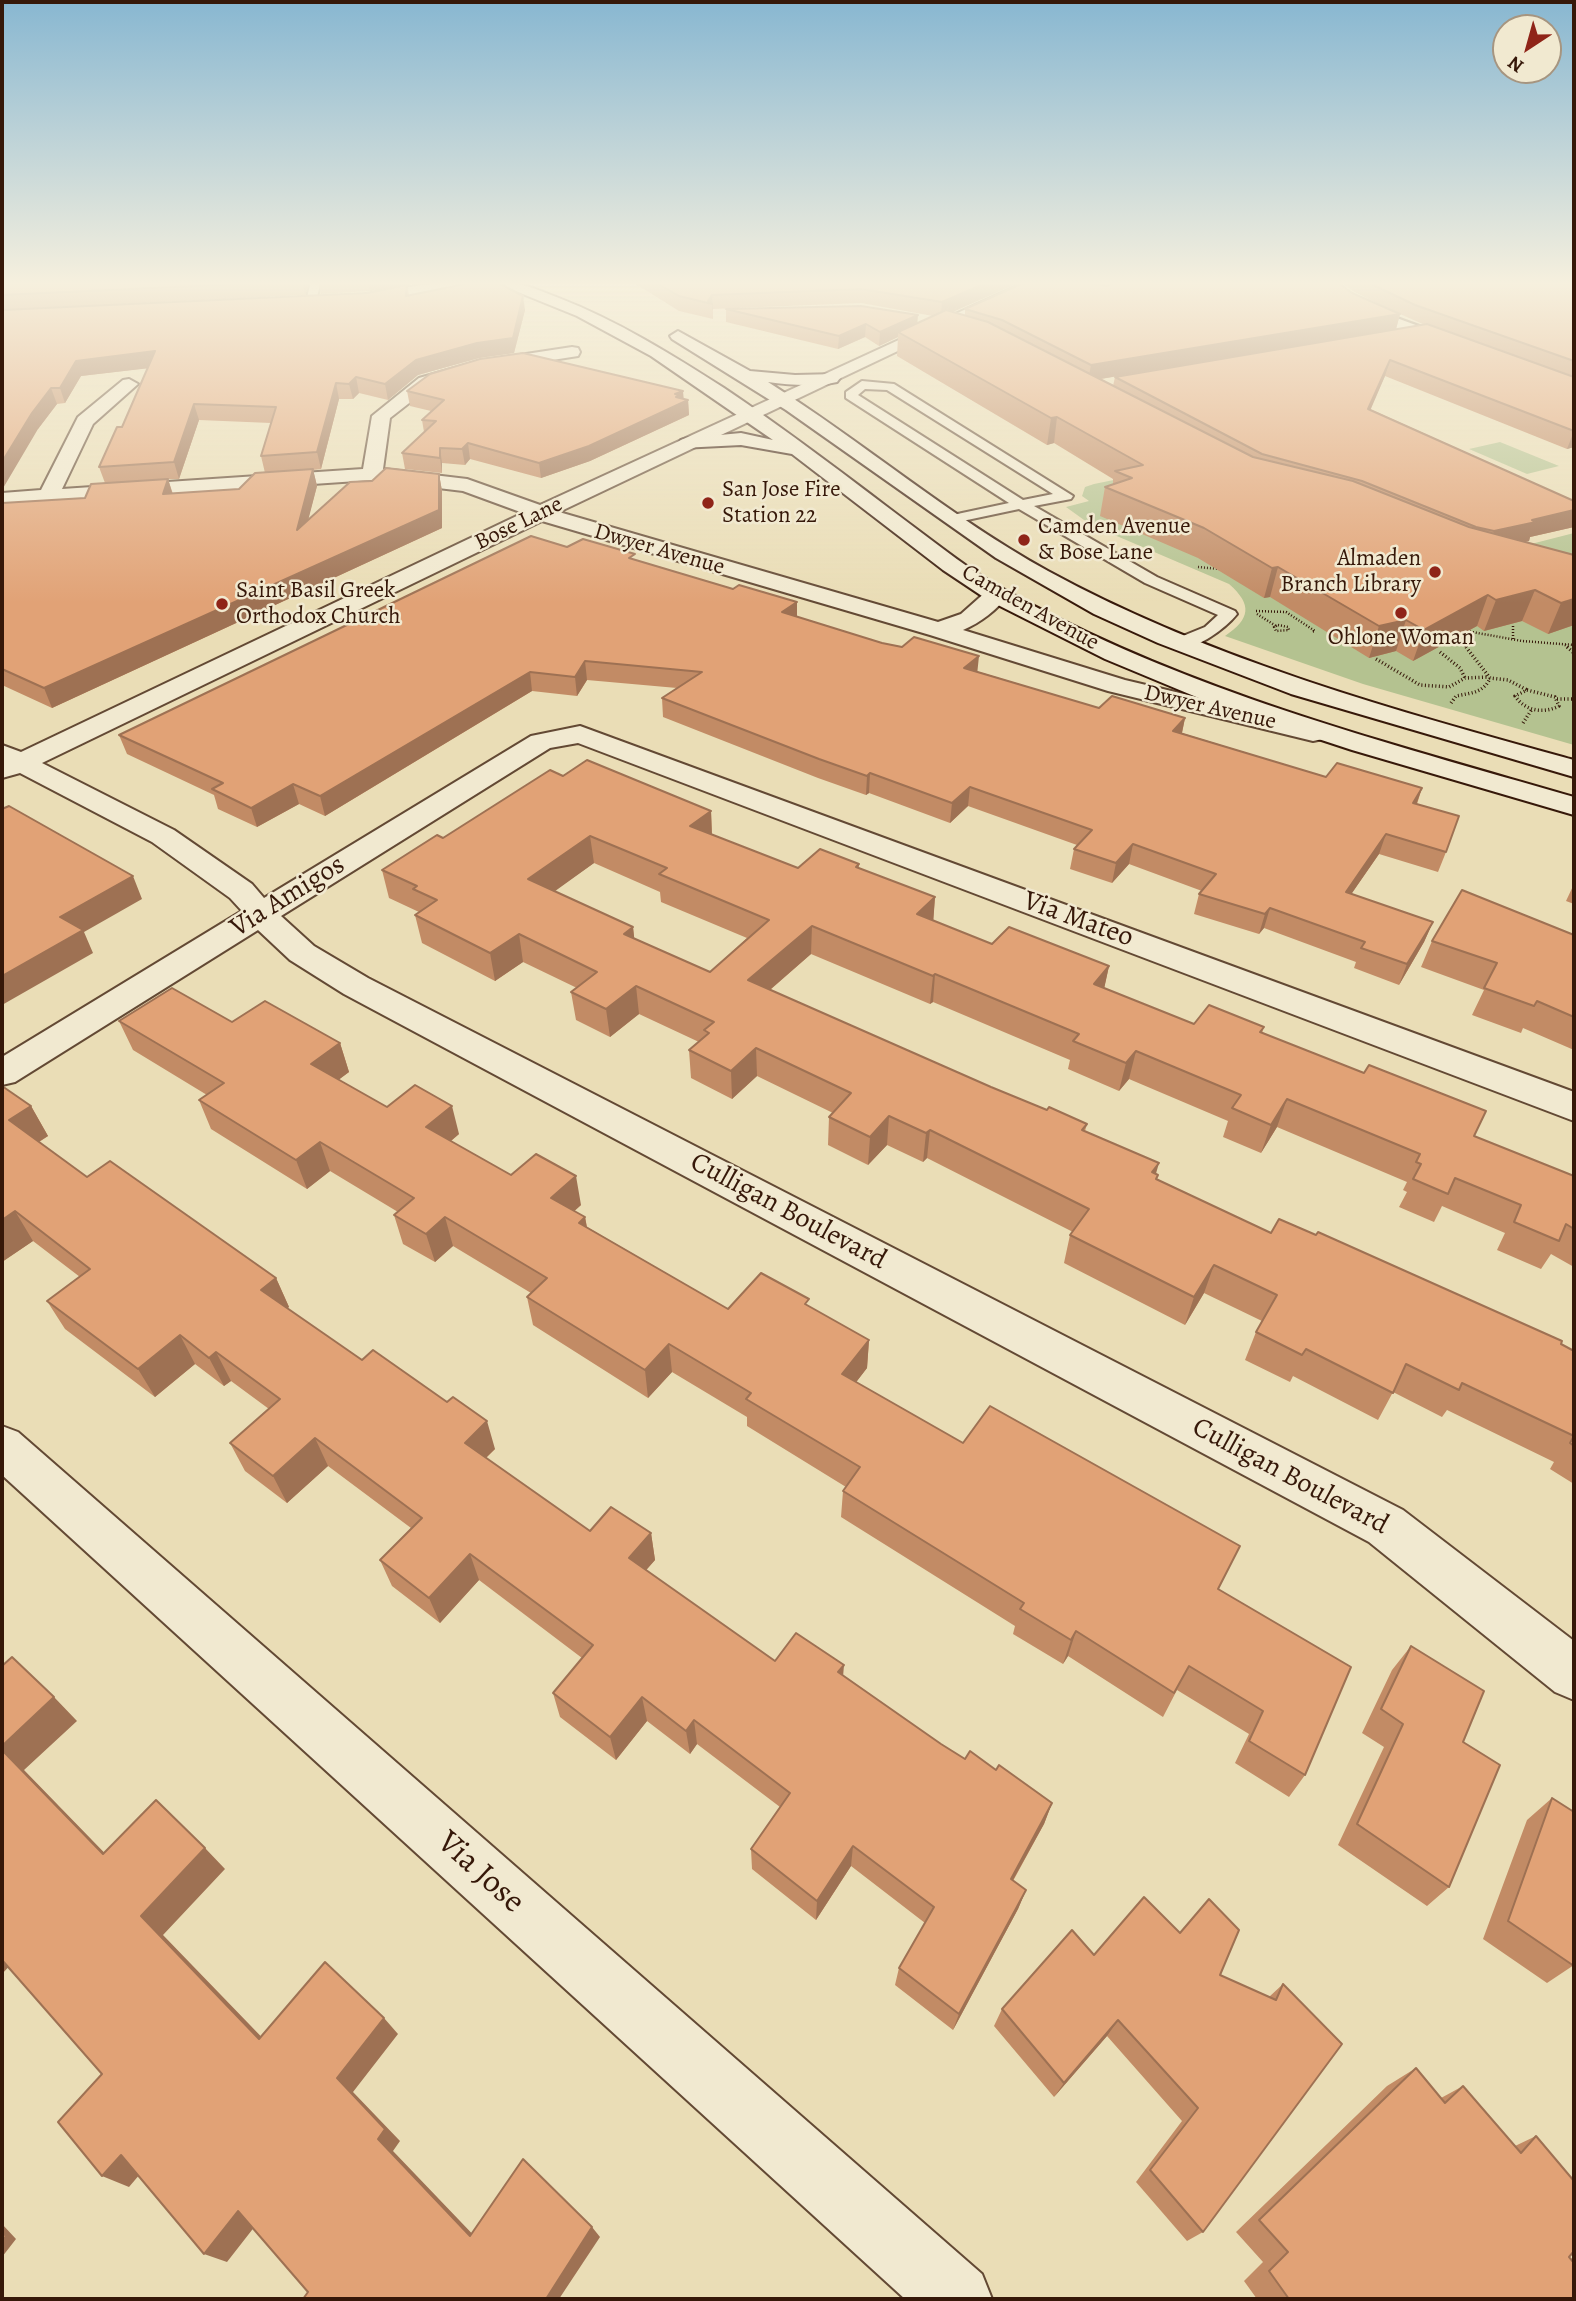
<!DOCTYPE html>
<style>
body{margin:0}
#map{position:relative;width:1576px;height:2301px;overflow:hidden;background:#eaddb6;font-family:Alegreya,serif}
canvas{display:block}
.frame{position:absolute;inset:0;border:4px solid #361809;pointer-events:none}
.north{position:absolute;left:1492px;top:14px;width:70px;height:70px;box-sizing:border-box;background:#f1e9d0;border:2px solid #a69580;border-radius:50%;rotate:216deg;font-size:19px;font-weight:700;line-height:28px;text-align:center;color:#361809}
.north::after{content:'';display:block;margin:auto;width:24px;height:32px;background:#8f2418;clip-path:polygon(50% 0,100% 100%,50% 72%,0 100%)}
</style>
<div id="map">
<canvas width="1576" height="2301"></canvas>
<div class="frame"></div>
<div class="north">N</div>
</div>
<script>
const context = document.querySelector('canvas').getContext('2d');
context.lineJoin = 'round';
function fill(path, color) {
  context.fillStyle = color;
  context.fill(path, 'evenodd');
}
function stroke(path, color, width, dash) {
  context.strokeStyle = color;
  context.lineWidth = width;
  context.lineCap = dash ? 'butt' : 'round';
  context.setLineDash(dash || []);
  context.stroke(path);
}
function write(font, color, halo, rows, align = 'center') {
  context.font = font + ' Alegreya,serif';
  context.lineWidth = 5;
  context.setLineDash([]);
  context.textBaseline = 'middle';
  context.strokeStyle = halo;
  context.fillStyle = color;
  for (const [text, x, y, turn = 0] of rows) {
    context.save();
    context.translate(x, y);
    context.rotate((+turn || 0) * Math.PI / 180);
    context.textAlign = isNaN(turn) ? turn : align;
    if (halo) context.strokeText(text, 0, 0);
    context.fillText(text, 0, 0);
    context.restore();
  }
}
const green = new Path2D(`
 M1500,442L1559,466L1527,474L1469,449Z
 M1197,463L1574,585V745L1363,684L1225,636C1250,619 1253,605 1229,584L1091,525L1066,507L1089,501L1082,496L1085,487L1094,484Z
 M1574,533V575L1492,554Z`);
const pathFar1 = new Path2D(`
 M1198,567L1220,569
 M1256,611L1286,612L1315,631L1311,632
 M1257,614L1276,626
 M1278,625L1288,627L1289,630L1276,631L1274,627Z
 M1513,626V640
 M1461,630L1522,641L1574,645
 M1456,634L1467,648
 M1565,645L1569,648`);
const path = new Path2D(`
 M1466,647L1490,678L1508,680L1527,690
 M1567,647L1574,653
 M1440,652L1460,668L1465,678
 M1376,659L1420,685L1449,687L1465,678L1489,677
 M1527,690L1555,697L1559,706C1543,714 1525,711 1515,696Z
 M1557,699H1574
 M1451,703L1456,696C1470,693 1484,693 1490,678
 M1523,723L1532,709`);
const lane = new Path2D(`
 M311,281H321L316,301L311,304L306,301Z
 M862,381L894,384L1073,496L1071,499L1034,506L1157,577L1235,611L1237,614C1225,629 1193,653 1173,648L1171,644L1173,640L1205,627L1218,615L1145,583L1019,509L953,523L948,522L946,519L948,516L1009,503L846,398V392ZM865,389L887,390L1053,494L1023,500L858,395Z`);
const street = new Path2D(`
 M450,281H479L472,285C451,289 363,312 349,299C356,293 434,284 450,281Z
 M1027,281H1045L559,512L938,622L961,614L988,590H1004L1008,595C997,610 980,623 963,630L1125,680L1323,727L1327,733L1323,739L1313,741L1108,691L930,635L542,521L42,763L174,830L252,884L264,898L531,736L580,726L1574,1092V1121L578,743L550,748L281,916L314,946L368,978L1403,1510L1574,1641V1700L1555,1692L1369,1542L344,994L290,960L258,930L15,1082L2,1085V1057L242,911L230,898L152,842L20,773L2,778V745L21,752L523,513L463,491L372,480L2,505V493L41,490L78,417L123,380L129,379L138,384L93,424L62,489L363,469L372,416L419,378L480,361L572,347L578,348L580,352L578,356L482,371L431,386L390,418L383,469L467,479L540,505Z
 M1323,281H1337C1359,311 1431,329 1467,342L1469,346L1461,351L1455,350C1416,334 1345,317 1323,281Z
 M2,1426L18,1432L982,2274L992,2299H905L2,1475Z`);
const secondary = new Path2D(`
 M496,281C519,281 538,290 559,298C618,321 671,354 724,388C788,431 849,478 910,524C941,547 972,572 1005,590C1182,690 1381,741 1574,797V815L1352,750L1218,706L1105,659L988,600L943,570L792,454L741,445L681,448L678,444L681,440L688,438L741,433L773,440L651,356L577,316L498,284Z
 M678,331L750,371L795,375L837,374L840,378L837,382C815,387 790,385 768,382C863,442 950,517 1048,571C1213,661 1394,710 1574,760V777L1291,694L1158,643L1094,614L996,558L786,410L672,339L670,336Z`);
const wall = new Path2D(`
 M2,281H310L305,295L2,310Z
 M318,281H410V285L370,291L321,294Z
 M631,281H1022L953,312L965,316V309L1028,281H1336L1352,293L1390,310L1353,291L1340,281H1574V447L1567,449L1385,376L1370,409L1574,501V527L1530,537L1529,541L1524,542L1574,625L1548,634L1522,621L1484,631L1477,626L1413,661L1396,651L1369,658L1270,597L1264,598L1198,558L1100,516L1105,487L1113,485V479L1054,443L1047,445L897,356L898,337L879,346L865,337L838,349L726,322V309L918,323L933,316L861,303L713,309V319L679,311ZM1400,314L1425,325L1115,377L1113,386L1101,379L1396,329Z
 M407,285L409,295L525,310L514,353L479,358L418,375L388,400L359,393L353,399H339L321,469L313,470L317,486L308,519L372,481L439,474L442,491V528L52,708L2,685V503L85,498L105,483L99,467L122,427L148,368L81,376L65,403L57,404L38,429L2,310L367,293ZM199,420L271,423L261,456L265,473L239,489L173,494L168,479H179Z
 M407,391L684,399L688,400L689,415L590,461L541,478L470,459L465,465L442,463V473L405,469L402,453L424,432L422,420L431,411L410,406Z
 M567,547L636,560L733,589L797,602V617L1099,708L1185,718L1182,733L1326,777L1422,788L1417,804L1446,852L1438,872L1379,854L1351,894L1433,922L1424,942L1399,985L1354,968L1356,962L1264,928L1259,934L1194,914L1199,894L1202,891L1129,864L1112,883L1070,869L1074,849L1077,845L968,806L950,823L869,793L866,795L818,778L663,717L662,698L677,688L587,680L577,696L532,691L325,816L299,804L257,827L218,809L214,795L127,754L119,735Z
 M563,776L711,811L712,835L798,868L859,864V868L935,897L933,921L992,944L1109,966L1104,988L1194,1024L1264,1027L1262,1033L1474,1136L1574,1176V1267L1551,1254L1541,1269L1497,1250L1505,1233L1442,1206L1434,1222L1399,1207L1407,1192L1403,1190L1407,1182L1277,1127L1261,1153L1223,1137L1228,1121L1129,1079L1119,1091L1068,1069L1070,1060L933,1002L930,1004L811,954L770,990L991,1087L1047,1110L1087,1124L1085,1131L1155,1174L1157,1179L1271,1233L1561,1344L1574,1351V1484L1550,1469L1554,1462L1447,1410L1442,1417L1393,1392L1378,1420L1293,1376L1290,1382L1245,1360L1256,1332L1262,1321L1204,1293L1185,1325L1064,1263L1070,1235L1073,1232L927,1158L923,1162L887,1145L868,1165L828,1145L829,1117L833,1113L757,1076L732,1099L691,1078L689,1050L699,1042L639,1014L610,1037L576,1020L571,992L577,988L523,962L495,981L422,943L415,915L419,912L389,898L382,870ZM594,863L660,892L661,902L747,938L710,972L634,938L633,927L554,891Z
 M1574,884V904L1566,901Z
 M1574,935V1050L1523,1028L1521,1033L1472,1015L1484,990L1421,967L1432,941Z
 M119,1021L232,1022L340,1043L349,1072L338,1080L387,1107L459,1134L451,1141L511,1175L581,1205L574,1211L585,1217L587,1227L728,1309L808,1306L869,1340L867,1368L856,1382L1218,1589L1305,1775L1289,1797L1235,1763L1249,1734L1177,1690L1163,1717L1068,1656L1063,1664L1013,1634L1015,1626L841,1517L843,1491L846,1487L747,1426V1417L672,1372L648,1398L533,1325L527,1297L531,1293L453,1246L435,1262L403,1244L394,1215L398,1212L330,1171L307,1189L211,1129L199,1100L207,1095L133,1050Z
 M2,1086L31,1106L48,1136L39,1142L87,1177L276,1278L289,1307L287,1308L362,1360L495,1449L486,1458L590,1531L651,1533L655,1560L646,1570L775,1661L843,1675L941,1744L965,1759L996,1770L1052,1803L1044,1824L1013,1881L1026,1890L1018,1909L953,2030L895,1985L899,1968L925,1923L851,1866L816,1920L752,1869L751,1849L780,1807L697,1744L690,1754L647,1721L616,1760L560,1717L553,1693L582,1658L479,1580L440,1623L392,1586L380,1560L411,1528L328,1466L287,1503L245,1471L230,1443L269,1409L231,1381L224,1386L195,1364L155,1397L65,1329L47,1301L80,1277L33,1241L2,1262Z
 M1411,1646L1449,1887L1427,1906L1338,1845L1384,1747L1362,1733L1392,1670Z
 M1552,1798L1574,1965L1547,1983L1483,1939L1527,1820Z
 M1094,1955L1220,1975L1269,1997L1283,1984L1203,2232L1187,2241L1136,2182L1182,2121L1107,2036L1054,2097L994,2026L1002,2009Z
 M1416,2068L1441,2098L1463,2086L1515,2146L1536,2136L1569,2257L1574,2299H1257L1244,2281L1263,2262L1236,2232L1387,2086Z`);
const shadedWall = new Path2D(`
 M302,281H310L305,295Z
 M368,281H410V285L370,291Z
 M991,281H1022L941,317L942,302Z
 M712,295L713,309L712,310V304L708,301Z
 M523,296L525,310L514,353L479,358L418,375L388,400L385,384L416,360Z
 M1400,314L1396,329L1088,381L1091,365Z
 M918,315L917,328L898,332V337L879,346L880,332Z
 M866,324L865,337L838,349L839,336Z
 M155,351L159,367L81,376L65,403L60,388L76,361Z
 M1390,360L1385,376L1364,425L1368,409Z
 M356,377L359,393L353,399L349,384Z
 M336,383L339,399L321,469L317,452Z
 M51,388L57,404L38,429L2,490V462L32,413Z
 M683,391L684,402L688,400L689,415L590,461L541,478L539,463Z
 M194,404L199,420L179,479L174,462Z
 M1057,417L1054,443L1047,445L1051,418Z
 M1574,431V447L1567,449Z
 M468,443L470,459L465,465L462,449Z
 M440,448L442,463V473L440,458Z
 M313,469L317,486L301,548L297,530Z
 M439,474L442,491V528L52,708L44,688Z
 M168,479L173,496L163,494Z
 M1574,510V527L1530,537L1529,541L1487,550L1494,531L1532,520Z
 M1278,567L1270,597L1264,598L1272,568Z
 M1535,590L1522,621L1484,631L1496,600Z
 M1488,595L1477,626L1413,661L1424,630Z
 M1574,599V625L1548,634L1561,603Z
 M797,602V620L782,612Z
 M1406,620L1396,651L1369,658L1379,626Z
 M979,656L977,675L964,668Z
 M585,661L587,680L577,696L575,677Z
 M530,672L532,691L325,816L320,796Z
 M1185,718L1181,737L1173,731Z
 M870,773L869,793L866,795L867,776Z
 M293,784L299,804L257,827L251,808Z
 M970,787L968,806L950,823L952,803Z
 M1422,788L1415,808L1413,803Z
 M711,811L712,838L690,826Z
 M1386,834L1379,854L1339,912L1346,892Z
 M590,836L594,863L533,907L528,879Z
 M1133,844L1129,864L1112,883L1116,863Z
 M133,876L142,899L84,932L93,953L2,1005V976L60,917Z
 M935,897L933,925L917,914Z
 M1270,908L1264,928L1259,934L1265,914Z
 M1433,922L1424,942L1399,985L1407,964Z
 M812,926L811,954L749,1008L748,980Z
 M633,927L636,954L624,934Z
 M519,934L523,962L495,981L490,953Z
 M1109,966L1103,994L1094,984Z
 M935,974L933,1002L930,1004L933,976Z
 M636,986L639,1014L610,1037L606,1009Z
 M340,1043L349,1072L321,1093L311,1064Z
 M756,1048L757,1076L732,1099L731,1071Z
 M1136,1051L1129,1079L1119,1091L1126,1063Z
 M1287,1099L1277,1127L1261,1153L1271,1125Z
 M31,1106L48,1136L26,1150L9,1120Z
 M452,1106L459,1134L433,1156L426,1127Z
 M889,1116L887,1145L868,1165L870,1137Z
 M930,1130L927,1158L923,1162L926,1133Z
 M320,1142L330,1171L307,1189L296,1160Z
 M1159,1163L1151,1191L1152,1172Z
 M576,1176L581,1205L557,1227L551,1198Z
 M15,1211L33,1241L2,1262V1220Z
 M445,1217L453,1246L435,1262L426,1234Z
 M585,1217L590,1246L579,1223Z
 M1214,1265L1204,1293L1185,1325L1194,1297Z
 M276,1278L289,1307L274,1319L261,1290Z
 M180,1335L195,1364L155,1397L138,1369Z
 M869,1340L867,1368L841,1402L842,1374Z
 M669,1344L672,1372L648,1398L645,1370Z
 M216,1352L231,1381L224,1386L209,1358Z
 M487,1421L495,1449L473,1470L465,1443Z
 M315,1438L328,1466L287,1503L273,1476Z
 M651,1533L655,1560L634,1584L629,1558Z
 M470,1554L479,1580L440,1623L429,1598Z
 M1076,1631L1068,1656L1063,1664L1071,1640Z
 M844,1665L842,1689L838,1672Z
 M54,1697L77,1721L24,1770L125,1874L103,1854L2,1750V1746Z
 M642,1697L647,1721L616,1760L610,1737Z
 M694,1720L697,1744L690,1754L686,1731Z
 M1052,1803L1044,1824L1003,1898L1011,1879Z
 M853,1846L851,1866L816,1920L817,1901Z
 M205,1848L225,1869L163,1935L278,2054L259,2039L141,1916Z
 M1026,1890L1018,1909L953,2030L959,2014Z
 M2,1953L14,1961L2,1974Z
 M384,2018L398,2034L353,2092L400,2141L393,2151L482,2244L470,2236L378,2139L337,2078Z
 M1118,2020L1107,2036L1054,2097L1064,2083Z
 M121,2155L146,2167L129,2187L102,2176Z
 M238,2211L259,2221L227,2262L204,2254Z
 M2,2224L16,2239L2,2257Z
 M592,2227L600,2237L559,2299H546Z`);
const building = new Path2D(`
 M2,281H302L2,295Z
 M479,281H495L523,296L513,338L477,343L416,360L385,384L356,377L349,384L336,383L317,452L261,456L276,407L194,404L174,462L99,467L117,427H122L155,351L76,361L60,388H51L32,413L2,462V310L367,293L407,285L406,296Z
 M653,281H991L942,302L861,289L712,295L708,301L712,304L679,296Z
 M1028,281H1078L1108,286L1116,281H1336L1352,293L1400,314L1091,365L1002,320L965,309Z
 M1365,281H1574V361L1415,305Z
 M861,306L918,315L880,332L866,324L839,336L726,309Z
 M946,310L988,322L1253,457L1353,481L1469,527L1574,555V599L1561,603L1535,590L1496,600L1488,595L1424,630L1406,620L1379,626L1278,567L1272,568L1204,528L1105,487L1132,478L1115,471L1143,465L1057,417L1051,418L898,332Z
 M1427,324L1574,377V431L1390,360L1368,409L1574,501V510L1532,520L1536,522L1494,531L1476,527L1362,481L1262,454L1115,377Z
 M523,353L683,391L675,394L680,395L676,397L688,400L589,446L539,463L468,443L462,449L440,448V458L402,453L436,421L422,420L444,400L407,391L430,374L480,359Z
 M386,468L439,474V510L44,688L2,669V503L85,498L91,484L168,479L163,494L239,489L255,473L313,469L297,530L350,482L372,481Z
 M531,536L567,547L583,539L635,554L629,558L733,589L739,585L797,602L782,612L882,643L902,647L914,637L979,656L964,668L1099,708L1112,696L1185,718L1173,731L1326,777L1337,763L1422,788L1413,803L1459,816L1446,852L1386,834L1346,892L1433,922L1407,964L1361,948L1365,942L1270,908L1265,914L1199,894L1216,874L1133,844L1116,863L1074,849L1092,830L970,787L952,803L870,773L867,776L819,759L662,698L702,672L585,661L575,677L530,672L320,796L293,784L251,808L212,789L223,783L119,735Z
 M587,760L711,811L690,826L798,868L820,849L859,864L856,867L935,897L917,914L992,944L1009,927L1109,966L1094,984L1194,1024L1209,1005L1264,1027L1260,1032L1364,1073L1369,1065L1486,1111L1474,1136L1574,1176V1229L1566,1224L1559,1241L1514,1222L1521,1205L1455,1178L1448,1194L1413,1179L1421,1164L1416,1162L1420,1154L1287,1099L1271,1125L1232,1108L1241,1095L1136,1051L1126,1063L1073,1041L1079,1034L935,974L933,976L812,926L748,980L991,1087L1047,1110L1049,1107L1087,1124L1082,1130L1159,1163L1152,1172L1158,1175L1156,1179L1271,1233L1279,1219L1316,1235L1318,1232L1562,1341L1561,1344L1574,1351V1436L1462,1383L1459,1390L1406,1364L1393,1393L1306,1349L1302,1355L1256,1332L1277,1295L1214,1265L1194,1297L1070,1235L1089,1209L930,1130L926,1133L889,1116L870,1137L829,1117L851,1093L756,1048L731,1071L689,1050L709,1033L704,1030L714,1022L636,986L606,1009L571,992L597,972L519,934L490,953L415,915L437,900L413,889L417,886L382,870L437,835L443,838L550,770L563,776ZM590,836L667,868L659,874L769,920L710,972L624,934L633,927L528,879Z
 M9,806L133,876L60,917L83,930L2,976V809Z
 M1462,890L1574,935V1017L1537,1001L1534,1006L1484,988L1497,963L1432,941Z
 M172,988L232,1022L265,1001L340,1043L311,1064L387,1107L415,1085L452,1106L426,1127L511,1175L536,1154L576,1176L551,1198L585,1217L579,1223L728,1309L761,1273L809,1299L805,1304L869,1340L842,1374L963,1443L990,1406L1240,1546L1218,1589L1351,1667L1305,1775L1249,1741L1263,1711L1189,1666L1174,1693L1076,1631L1071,1640L1020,1609L1024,1603L843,1491L860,1467L746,1399L751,1393L669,1344L645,1370L527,1297L547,1278L445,1217L426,1234L394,1215L414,1198L320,1142L296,1160L199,1100L224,1083L119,1021Z
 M2,1086L31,1106L9,1120L87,1177L110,1161L276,1278L261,1290L362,1360L373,1350L447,1402L453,1397L487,1421L465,1443L590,1531L611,1507L651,1533L629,1558L775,1661L796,1633L844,1665L838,1672L941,1744L965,1759L970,1751L996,1770L999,1765L1052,1803L1011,1879L1026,1890L959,2014L899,1968L934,1907L853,1846L817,1901L751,1849L790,1793L694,1720L686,1731L642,1697L610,1737L553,1693L593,1645L470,1554L429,1598L380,1560L422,1518L315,1438L273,1476L230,1443L280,1399L216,1352L209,1358L180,1335L138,1369L47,1301L90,1269L15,1211L2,1220Z
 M1574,1436V1446L1570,1443Z
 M1411,1646L1484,1691L1463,1742L1500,1765L1449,1887L1357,1824L1403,1724L1381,1709Z
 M12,1657L54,1697L2,1746V1666Z
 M2,1750L103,1854L156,1800L205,1848L141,1916L259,2039L325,1962L384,2018L337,2078L385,2129L378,2139L470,2236L523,2159L592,2227L546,2299H303L308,2292L238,2211L204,2254L121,2155L102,2176L58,2122L102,2074L2,1960Z
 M1552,1798L1574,1812V1966L1508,1921Z
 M1144,1897L1180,1933L1209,1899L1239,1930L1220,1975L1276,2000L1283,1984L1342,2044L1203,2232L1150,2170L1198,2108L1118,2020L1064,2083L1002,2009L1072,1930L1094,1955Z
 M1416,2068L1445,2103L1463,2086L1521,2153L1536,2136L1574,2181V2251L1569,2257L1574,2263V2299H1289L1269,2271L1288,2252L1259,2220Z
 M2,2232L6,2236L2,2241Z`);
const markers = [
 [708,503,7,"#8f2418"],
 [1024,540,7,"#8f2418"],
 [1435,572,7,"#8f2418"],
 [222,604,7,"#8f2418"],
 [1401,613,7,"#8f2418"]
];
const farPoinames = [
 ["San Jose Fire",722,490],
 ["Station 22",722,516],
 ["Camden Avenue",1038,527],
 ["& Bose Lane",1038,553],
 ["Almaden",1421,559,"right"],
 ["Branch Library",1421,585,"right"],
 ["Saint Basil Greek",236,591],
 ["Orthodox Church",236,617],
 ["Ohlone Woman",1401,638,"center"]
];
const farStreetnames = [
 ["Bose Lane",519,524,-26],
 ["Dwyer Avenue",659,550,16],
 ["Camden Avenue",1030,608,29],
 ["Dwyer Avenue",1210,708,13]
];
const streetNames = [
 ["Via Amigos",288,897,-32],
 ["Via Mateo",1078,920,20],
 ["Culligan Boulevard",788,1212,28],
 ["Culligan Boulevard",1290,1477,28]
];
const nearStreetnames = [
 ["Via Jose",480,1873,42]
];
fill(green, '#b4c290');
stroke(lane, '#634934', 4);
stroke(street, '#634934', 4);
stroke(secondary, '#361809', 4);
stroke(pathFar1, '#361809', 2.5, [1, 2]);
stroke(path, '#361809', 3.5, [1, 2.5]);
fill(lane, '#f1e9d0');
fill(street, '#f1e9d0');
fill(secondary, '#f1e9d0');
fill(wall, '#c28b65');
fill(shadedWall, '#9e7153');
fill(building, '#e1a276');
stroke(building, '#9e7153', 2);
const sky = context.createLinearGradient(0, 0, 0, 603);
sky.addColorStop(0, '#88b7d1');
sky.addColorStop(0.47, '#f6f0de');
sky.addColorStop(1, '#f6f0de00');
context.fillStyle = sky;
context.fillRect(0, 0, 1576, 603);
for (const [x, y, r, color] of markers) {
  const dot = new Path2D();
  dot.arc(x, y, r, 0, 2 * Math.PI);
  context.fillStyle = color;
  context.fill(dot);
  stroke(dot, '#f1e9d0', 2.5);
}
write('23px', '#361809', '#f1e9d0', farPoinames, 'left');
write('23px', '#361809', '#f1e9d0', farStreetnames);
write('28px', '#361809', '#f1e9d0', streetNames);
write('33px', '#361809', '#f1e9d0', nearStreetnames);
</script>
